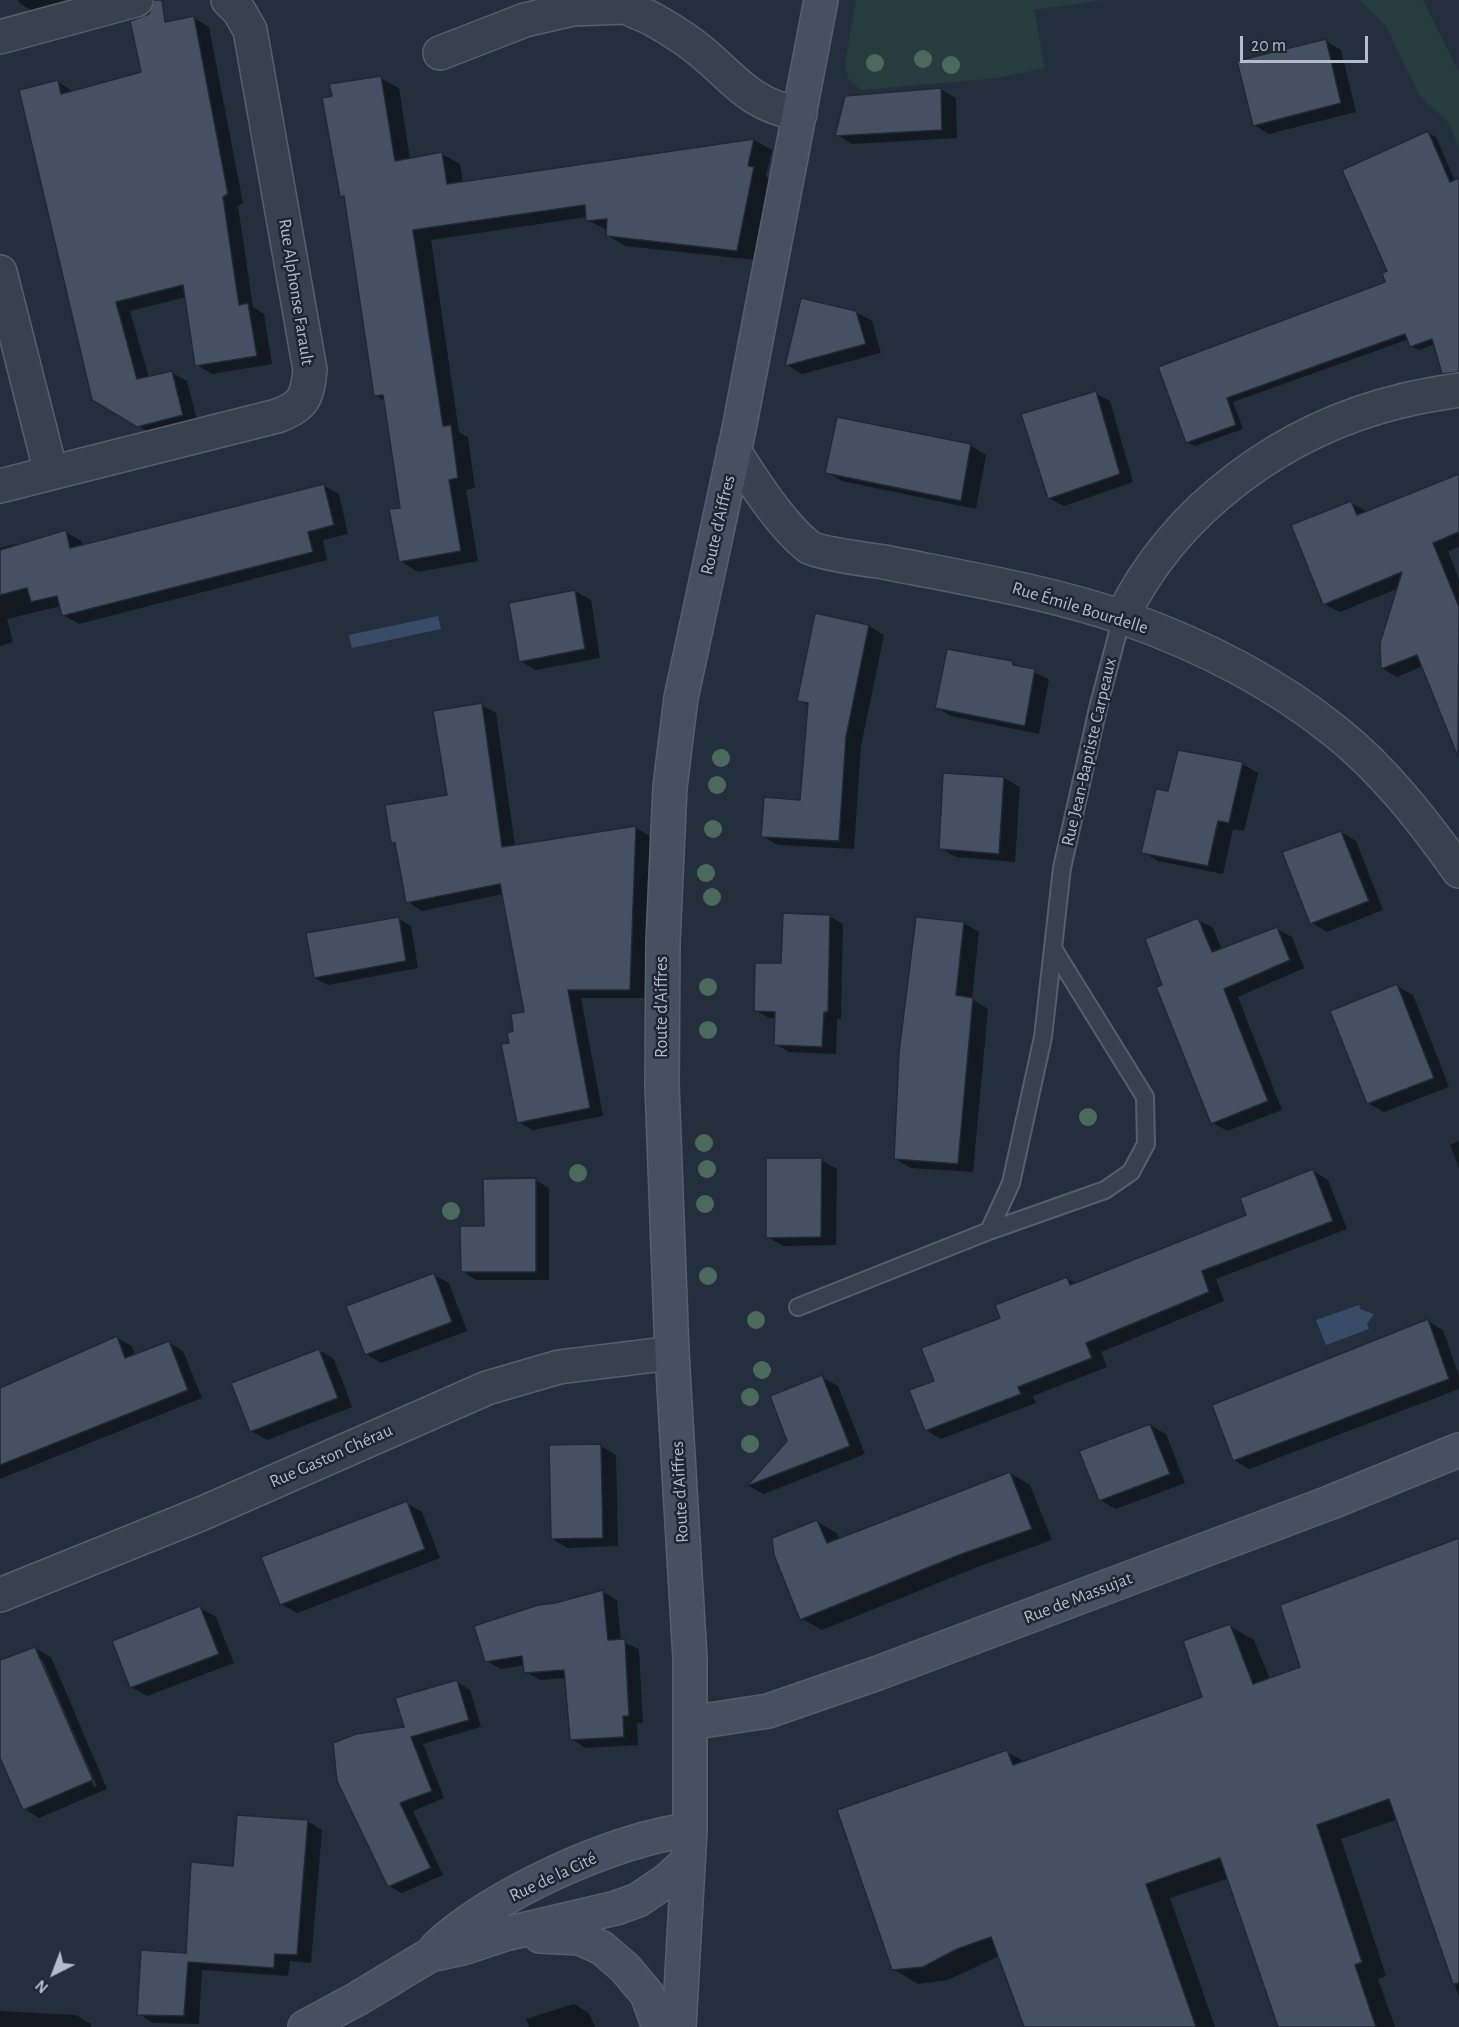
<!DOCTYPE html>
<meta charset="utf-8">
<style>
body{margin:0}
#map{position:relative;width:1459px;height:2027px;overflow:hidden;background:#242f3e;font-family:"Alegreya Sans",sans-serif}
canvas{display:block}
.north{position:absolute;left:24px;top:1943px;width:60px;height:60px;-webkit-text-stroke:4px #1d2633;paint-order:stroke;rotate:222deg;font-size:16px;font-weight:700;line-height:24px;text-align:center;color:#b4bcc9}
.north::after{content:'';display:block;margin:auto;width:21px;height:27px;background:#b4bcc9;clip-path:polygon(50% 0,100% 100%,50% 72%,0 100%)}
.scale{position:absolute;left:1240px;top:36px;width:128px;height:27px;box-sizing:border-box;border:3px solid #b4bcc9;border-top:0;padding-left:8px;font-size:18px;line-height:21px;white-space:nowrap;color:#b4bcc9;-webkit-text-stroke:4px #1d2633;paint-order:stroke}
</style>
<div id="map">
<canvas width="1459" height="2027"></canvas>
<div class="north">N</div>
<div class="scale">20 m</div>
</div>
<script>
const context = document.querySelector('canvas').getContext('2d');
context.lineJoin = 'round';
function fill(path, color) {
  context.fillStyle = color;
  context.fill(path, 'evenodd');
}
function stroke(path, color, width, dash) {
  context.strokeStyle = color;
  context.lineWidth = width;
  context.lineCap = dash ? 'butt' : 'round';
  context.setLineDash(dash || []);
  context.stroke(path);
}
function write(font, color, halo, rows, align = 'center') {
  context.font = font + ' "Alegreya Sans",sans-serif';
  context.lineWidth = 5;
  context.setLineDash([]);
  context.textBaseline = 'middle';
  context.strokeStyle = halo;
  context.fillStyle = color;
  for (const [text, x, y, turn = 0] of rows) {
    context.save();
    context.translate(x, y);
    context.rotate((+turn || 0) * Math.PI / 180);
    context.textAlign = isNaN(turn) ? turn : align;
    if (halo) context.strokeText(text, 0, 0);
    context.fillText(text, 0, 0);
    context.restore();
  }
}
const green = new Path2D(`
 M856,0H1104L1034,10L1045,68L998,78L861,90L848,78L845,63Z
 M1359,0H1423L1459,72V150L1450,124L1419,95L1386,26Z`);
const water = new Path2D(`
 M438,616L441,629L352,648L349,635Z
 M1359,1305L1360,1309L1374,1314L1367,1324L1369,1329L1326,1345L1316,1320Z`);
const shadow = new Path2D(`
 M18,0H84L37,14L19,3Z
 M194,18L209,27L243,203L238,206L253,307L264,314L272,364L212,374L197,365L186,297L130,311L149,378L171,372L187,381L198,424L154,435L93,399L57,81L73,92L142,73Z
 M1326,41L1341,50L1356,112L1269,134L1254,125Z
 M380,78L399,88L410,159L442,154L460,164L463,183L754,140L772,150L766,176L771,179L755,260L625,246L607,235V230L587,220V217L431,240L459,432L468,437L475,488L466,490L478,561L418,572L400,561L402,509L385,401L375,395L346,198L342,196L333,97Z
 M940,89L956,98L957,138L852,144L837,135Z
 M1428,133L1436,137L1455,181L1459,180V343L1435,344L1419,350L1411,346L1409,339L1233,402L1243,429L1195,446L1187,442L1160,367L1387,283Z
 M856,312L872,321L881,353L802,374L787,365Z
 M1095,393L1110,401L1133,482L1064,506L1049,498Z
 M971,446L986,455L976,509L842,481L827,472Z
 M1459,476V547L1448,551L1459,580V719L1456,720L1423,666L1397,677L1382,668L1399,588L1340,612L1324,604L1351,503L1366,511Z
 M324,486L339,494L348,534L323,540L327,560L79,624L63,615L61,606L7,619L13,642L0,646V548L15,544L18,546L66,532L81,541L83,546Z
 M575,591L591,600L600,658L536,670L520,661Z
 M816,615L869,626L884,635L861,746L854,849L778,845L762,836L802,802L809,706L799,700Z
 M1012,663L1049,679L1039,734L951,716L937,708Z
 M481,705L496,713L515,846L636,828L650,836L644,998H581L603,1116L533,1130L518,1122L511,1044L525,1013L503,894L422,911L408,902L397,845L392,842L449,796Z
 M1242,764L1258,773L1244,831L1233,829L1223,874L1158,861L1143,852L1170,793Z
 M945,774L1004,778L1020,787L1015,862L956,857L940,848Z
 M1341,832L1356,841L1383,910L1327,932L1312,923Z
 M829,916L843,924L841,1019H837L836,1054L789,1052L775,1044L776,1018H769L755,1010L783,965Z
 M398,918L411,926L418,968L328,985L315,978Z
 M1198,920L1213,928L1222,950L1277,929L1292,937L1304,968L1238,997L1282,1110L1227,1131L1213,1123L1164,986Z
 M964,923L979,932L972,999L988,1009L973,1172L911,1168L895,1159Z
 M1397,986L1413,995L1449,1087L1384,1112L1368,1103Z
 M1459,1141V1168L1450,1145Z
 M821,1160L837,1169L836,1245L783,1246L767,1237Z
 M1313,1171L1328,1180L1347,1229L1216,1279L1224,1301L1101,1352L1107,1367L1033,1396L1036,1403L941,1439L926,1430L936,1382L1002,1319L1067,1278L1076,1284L1248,1216Z
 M535,1180L549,1188V1280H476L462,1271L485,1227Z
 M434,1275L449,1283L467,1331L381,1363L366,1354Z
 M1428,1321L1443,1330L1459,1376V1389L1249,1469L1234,1460Z
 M117,1338L132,1346L135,1355L168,1342L183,1351L202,1398L0,1479V1390Z
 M319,1350L334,1359L352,1407L267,1440L251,1431Z
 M822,1377L838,1386L865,1454L764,1494L749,1486L789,1441Z
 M1150,1425L1166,1434L1185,1483L1116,1509L1100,1500Z
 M601,1446L616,1455L618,1546L568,1548L552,1539Z
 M1010,1473L1030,1485L1052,1540L980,1566L822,1630L801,1618L817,1522L837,1533L840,1540Z
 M407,1503L422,1512L440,1558L297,1613L281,1604Z
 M1459,1539V1997L1398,1819L1341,1839L1386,1976L1378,1979L1395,2027H1280L1229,1878L1170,1898L1215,2027H1041L999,1956L948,1980L918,1984L893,1969L1007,1752L1025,1762L1204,1698L1229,1626L1254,1640L1270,1679L1302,1668Z
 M603,1592L617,1600L621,1641L639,1649L643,1723H637L638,1745L586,1748L571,1739L567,1678L540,1680L526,1672L525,1665L501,1669L486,1661L555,1605Z
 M200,1608L216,1617L234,1663L147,1696L131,1687Z
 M35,1648L51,1657L107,1789L39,1818L24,1809L0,1754V1662ZM39,1659H42L97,1786L94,1787Z
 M457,1682L470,1690L481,1727L423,1744L444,1798L413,1811L443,1875L402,1893L389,1886L406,1728Z
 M307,1821L322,1830L311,1963L290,1961L288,1976L202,1970L199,2024L153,2023L139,2014L187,1955L235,1867Z
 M574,2004L589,2013L595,2027H529L526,2019Z
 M0,2011L76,2015L91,2024V2027H0Z`);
const building = new Path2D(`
 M154,0H162L165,22L194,16L228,194L223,197L239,305L248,303L257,356L195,366L183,285L116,302L137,379L172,371L183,415L137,427L92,400L19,90L58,80L61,94L141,72L130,21L149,14Z
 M1326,39L1341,103L1253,126L1237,61Z
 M381,76L395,161L442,152L447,184L754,139L748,166L754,167L737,251L606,236L607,219L586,221L585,205L413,230L443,426L451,425L458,478L449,480L461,551L399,562L389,509L400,508L383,395L374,396L344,196L340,197L322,98L332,96L329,84Z
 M941,88L942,130L835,136L845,96Z
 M1428,131L1450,182L1459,178V372L1442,374L1432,339L1410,347L1405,334L1227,398L1236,425L1186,443L1158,367L1385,282L1382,273L1387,271L1342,170Z
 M801,298L856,311L866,344L785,366Z
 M1096,391L1120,474L1048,499L1021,414Z
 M837,417L971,444L961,501L825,473Z
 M1459,474V532L1433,543L1459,607L1458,757L1417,655L1381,669L1380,643L1402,572L1323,605L1291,525L1351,501L1357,515Z
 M324,484L334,525L308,532L313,552L62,616L57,596L31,602L27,588L0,595V550L66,530L70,548Z
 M575,590L585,649L519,662L509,603Z
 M815,613L869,625L846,737L839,841L761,837L764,797L800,800L808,703L797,701Z
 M947,649L1012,661L1013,665L1035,669L1025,726L935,708Z
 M482,703L502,847L636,826L630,990H568L590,1108L517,1123L501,1044L509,1043L507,1033L513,1031L511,1014L524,1012L500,884L406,903L395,843H391L385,805L447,795L433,711Z
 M1178,750L1243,762L1229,823L1218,821L1208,866L1141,853L1156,789L1168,791Z
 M943,773L1004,777L999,854L939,849Z
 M1341,831L1369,901L1310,924L1282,852Z
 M783,913L830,915L828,1012H824L822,1047L774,1045L775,1012L754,1011L755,963H781Z
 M399,917L406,961L314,978L306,933Z
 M916,917L964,922L956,995L973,998L958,1164L894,1159L899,1052Z
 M1198,918L1212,952L1277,927L1290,960L1224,989L1268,1101L1211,1124L1156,987L1162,985L1145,939Z
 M1397,984L1434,1078L1367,1104L1330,1011Z
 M766,1158H822L821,1237L766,1238Z
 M1313,1169L1333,1221L1202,1271L1209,1292L1086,1343L1092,1358L1018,1387L1021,1394L925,1431L909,1390L934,1381L921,1348L1000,1318L995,1305L1067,1277L1070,1285L1246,1215L1240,1198Z
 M536,1178V1272H461L460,1226H484L483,1179Z
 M434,1273L452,1322L365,1355L346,1306Z
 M1428,1319L1449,1379L1233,1461L1212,1405Z
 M117,1336L125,1358L169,1341L188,1390L0,1465V1388Z
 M319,1349L338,1398L250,1432L231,1383Z
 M822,1375L850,1446L747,1486L787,1441L770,1396Z
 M1150,1424L1170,1474L1099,1501L1079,1451Z
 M601,1444L603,1538L551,1539L549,1445Z
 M1010,1472L1032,1529L959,1555L800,1620L774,1555L772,1538L817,1520L827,1543Z
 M407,1501L425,1549L280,1605L261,1557Z
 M1459,1538V1983L1453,1984L1389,1799L1317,1825L1362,1962L1355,1965L1376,2027H1278L1220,1858L1146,1884L1196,2027H1024L991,1937L957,1949L923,1967L892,1970L837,1810L1007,1750L1013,1765L1202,1697L1183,1641L1230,1624L1253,1684L1300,1667L1280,1605Z
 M603,1590L608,1640L625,1639L629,1716H623L624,1737L570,1740L564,1670L524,1673L522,1656L485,1662L474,1626L538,1605L555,1603Z
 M200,1606L219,1654L130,1688L112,1641Z
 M35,1647L93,1780L23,1810L0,1758V1660Z
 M457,1680L469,1720L411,1737L432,1791L400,1803L431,1868L388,1887L337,1781L333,1743L356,1734L404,1727L395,1698Z
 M237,1815L308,1820L297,1955L275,1954L274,1968L188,1962L184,2016L137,2015L141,1950L186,1953L191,1862L233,1866Z`);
const lane = new Path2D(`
 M989,1231L1011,1183L1043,1037L1062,868L1099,704L1122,617
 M798,1307L989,1231L1105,1190L1131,1172L1146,1144L1145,1097L1054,950`);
const street = new Path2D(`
 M619,0C628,11 642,13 654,20C665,26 676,33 686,40C729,69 742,104 800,114
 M0,37L136,0
 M440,53L525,20L573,9L624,7
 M0,272L51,473L0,486
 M734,451C753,481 781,525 809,547C818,553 870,560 884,562C964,578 1045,591 1122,617C1199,644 1273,681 1336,732C1384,770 1424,822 1459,871
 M51,473L277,416C304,406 307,398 310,370L250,30L239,11L228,0
 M1122,617C1175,508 1284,429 1401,401C1420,396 1440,393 1459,390
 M0,1595L203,1513L487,1388L559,1367L672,1353`);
const secondary = new Path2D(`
 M690,1723L768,1711L878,1673L1329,1503L1459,1450
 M540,1936L580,1938L602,1948L625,1968L647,1994L659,2027
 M436,1948C489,1896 616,1838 690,1830
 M305,2027L357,1999L430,1955L463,1948L505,1934L616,1908L638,1900L666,1881L687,1862
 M679,2027L690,1830V1659L672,1353L662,1085L663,942L670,787L681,698L739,429L821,0`);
const trees = [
 [923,59],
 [875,63],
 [951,65],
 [721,758],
 [717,785],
 [713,829],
 [706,873],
 [712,897],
 [708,987],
 [708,1030],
 [1088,1117],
 [704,1143],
 [707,1169],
 [578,1173],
 [705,1204],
 [451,1211],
 [708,1276],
 [756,1320],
 [762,1370],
 [750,1397],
 [750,1444]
];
const streetNames = [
 ["Rue Alphonse Farault",296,292,81],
 ["Route d'Aiffres",718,525,-77],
 ["Rue Émile Bourdelle",1080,608,17],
 ["Rue Jean-Baptiste Carpeaux",1089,752,-77],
 ["Route d'Aiffres",662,1007,-90],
 ["Rue Gaston Chérau",331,1456,-24],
 ["Route d'Aiffres",680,1492,-93],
 ["Rue de Massujat",1078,1598,-21],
 ["Rue de la Cité",553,1877,-25]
];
fill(green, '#263c3f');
fill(water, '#394c67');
fill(shadow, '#0007');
fill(building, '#455162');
stroke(building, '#1f2835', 1.5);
stroke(lane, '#565f6c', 20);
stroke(street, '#565f6c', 36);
stroke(secondary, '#565f6c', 36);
stroke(lane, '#38414e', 16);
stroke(street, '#38414e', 33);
stroke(secondary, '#465061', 33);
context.fillStyle = '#4b6a5d';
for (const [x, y] of trees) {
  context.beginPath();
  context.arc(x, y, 9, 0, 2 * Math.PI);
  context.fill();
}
write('18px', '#b4bcc9', '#1d2633', streetNames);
</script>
